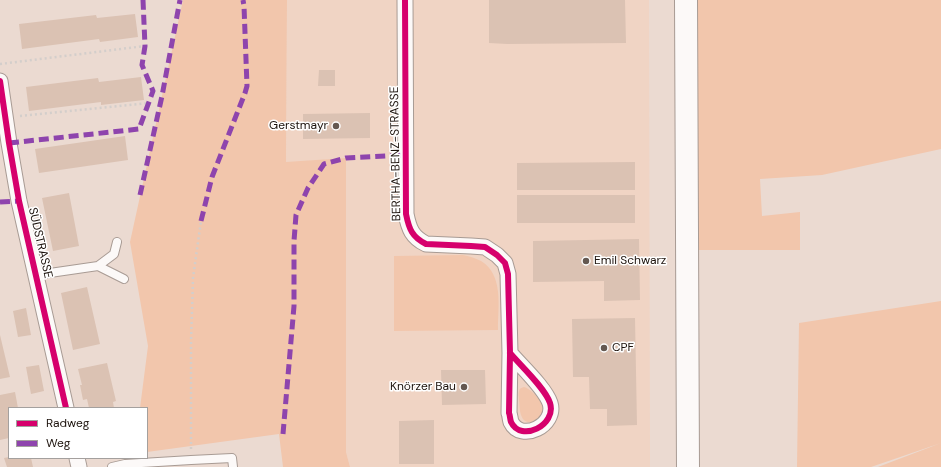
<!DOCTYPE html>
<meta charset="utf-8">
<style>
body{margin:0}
#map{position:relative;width:941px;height:467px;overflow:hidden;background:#ebdad1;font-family:"DM Sans",sans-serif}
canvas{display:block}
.legend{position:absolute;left:8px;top:407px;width:140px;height:52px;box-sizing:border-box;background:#fff;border:1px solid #a4a09e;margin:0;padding:5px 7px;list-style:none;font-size:12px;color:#1c120c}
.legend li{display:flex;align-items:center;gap:8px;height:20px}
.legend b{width:20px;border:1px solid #a4a09e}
</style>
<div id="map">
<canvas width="941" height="467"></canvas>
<ul class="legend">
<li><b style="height:5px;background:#d6006c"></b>Radweg</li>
<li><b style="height:5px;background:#8e44ad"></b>Weg</li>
</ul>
</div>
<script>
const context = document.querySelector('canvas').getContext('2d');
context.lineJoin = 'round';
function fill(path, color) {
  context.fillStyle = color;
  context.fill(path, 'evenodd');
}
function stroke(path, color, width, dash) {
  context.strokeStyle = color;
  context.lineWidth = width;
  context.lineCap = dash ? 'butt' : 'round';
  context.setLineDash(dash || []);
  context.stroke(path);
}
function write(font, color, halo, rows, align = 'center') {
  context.font = font + ' "DM Sans",sans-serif';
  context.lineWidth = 3;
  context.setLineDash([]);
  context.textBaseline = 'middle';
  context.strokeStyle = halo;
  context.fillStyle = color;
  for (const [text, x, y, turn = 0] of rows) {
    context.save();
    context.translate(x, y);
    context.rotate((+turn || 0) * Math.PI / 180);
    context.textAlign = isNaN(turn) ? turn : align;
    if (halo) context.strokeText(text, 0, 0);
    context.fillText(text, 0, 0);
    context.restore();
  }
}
const built = new Path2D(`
 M287,0H649L650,467H350L346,452L345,158L286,163Z`);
const green = new Path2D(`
 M183,0H287L286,162L346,158V452L350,467H283L279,434L147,452V408H140L148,346L130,242Z
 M697,0H941V149L822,175L760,179L762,216L800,212V250H695Z
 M463,255C469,256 475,258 481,261C504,275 498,307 498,330L394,331V256Z
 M941,301V443L871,467H797L799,323Z
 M524,387C529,388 540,398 542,404C545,412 541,422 531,422C519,423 520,408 519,400C519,397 518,394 519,391C520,388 521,388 524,387Z
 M941,443V467H878Z`);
const building = new Path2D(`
 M489,0H625L626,43L507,44L489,43Z
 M135,14L138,37L100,42L99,39L22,49L19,24L96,15L97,18Z
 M319,70H335V86H318Z
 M141,77L144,100L101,105V102L29,111L26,87L98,78L99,82Z
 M370,113V138L303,139V114Z
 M125,136L128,160L39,173L35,149Z
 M635,162V190H517V163Z
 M69,193L79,246L53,251L42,198Z
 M517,195H635V223H517Z
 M639,239L640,300L604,301V281L533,282V241Z
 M87,287L100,344L73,350L61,293Z
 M26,308L31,335L18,337L13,311Z
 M635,318L637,425L607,426V409H590L589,377H573L572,319Z
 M0,335L10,377L0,379Z
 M107,363L116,401L113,402L114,408H89L87,399L83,400L80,385H82L78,369Z
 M39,365L44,391L31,394L26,367Z
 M441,370H485L486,404L442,405Z
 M15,392L18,408H9V438L0,440V395Z
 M434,420V464H399V421Z
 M9,457V458H31L33,467H7L4,458Z`);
const path = new Path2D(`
 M0,64L145,46
 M20,116L149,103
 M191,449V341L193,278L201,221`);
const lane = new Path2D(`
 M98,266L114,254L117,242
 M36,275L98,266L124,279
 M112,467L125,464L191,460L232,458L233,467`);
const street = new Path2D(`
 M405,0L406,214C409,229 412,237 426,244L471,246L485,247L497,255L505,263L508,274L510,353L509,413C510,415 510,419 511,422C521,443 557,425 550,403C545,388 521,366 510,353
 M0,81L9,143L19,201L66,408
 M77,458L79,467`);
const primary = new Path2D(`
 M686,0L688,467`);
const quiet = new Path2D(`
 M9,143L139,129L153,91L142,65L145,46L143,0
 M140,195L162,96L180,0
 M0,202L19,201
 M201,221L212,177L245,93L247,86L244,6L243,0
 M283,434L294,306V241L296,215L308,188L324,164L346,158L406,155`);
const cycleway = new Path2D(`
 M405,0L406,214C409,229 412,237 426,244L471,246L485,247L497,255L505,263L508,274L510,353L509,413C510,415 510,419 511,422C521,443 557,425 550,403C545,388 521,366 510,353
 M0,81L9,143L19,201L66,408`);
const markers = [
 [336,126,4,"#645851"],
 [586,261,4,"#645851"],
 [604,348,4,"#645851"],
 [464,387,4,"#645851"]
];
const poiNames = [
 ["Gerstmayr",328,126],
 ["Emil Schwarz",594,261,"left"],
 ["CPF",612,348,"left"],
 ["Knörzer Bau",456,387]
];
const streetNames = [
 ["BERTHA-BENZ-STRASSE",396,154,-91],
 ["SÜDSTRASSE",40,243,77]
];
fill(built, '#f0d4c4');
fill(green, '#f2c6ac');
fill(building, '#dbc2b3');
stroke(lane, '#a89b94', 10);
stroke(street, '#a89b94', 17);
stroke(primary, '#a89b94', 24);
stroke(path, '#d3cecb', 2.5, [2, 3]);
stroke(lane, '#fcf9f8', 8);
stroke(street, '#fcf9f8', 15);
stroke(primary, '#fcf9f8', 22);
stroke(quiet, '#8e44ad', 5, [10, 5]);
stroke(cycleway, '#d6006c', 6);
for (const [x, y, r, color] of markers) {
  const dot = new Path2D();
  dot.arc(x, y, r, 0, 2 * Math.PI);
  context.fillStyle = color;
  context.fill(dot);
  stroke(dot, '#fff', 1.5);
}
write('12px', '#1c120c', '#fff', poiNames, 'right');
write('12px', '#1c120c', '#fff', streetNames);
</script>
